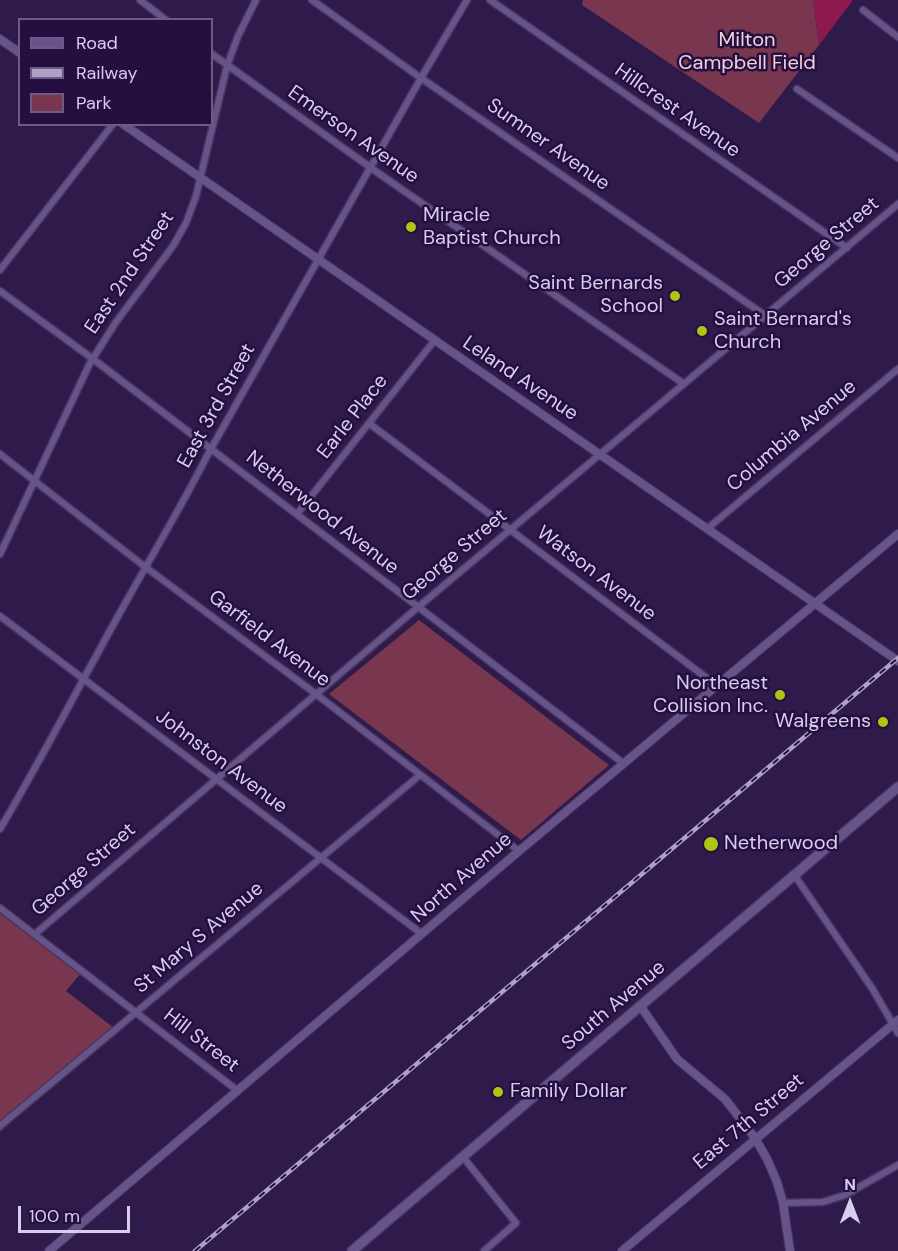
<!DOCTYPE html>
<style>
body{margin:0}
#map{position:relative;width:898px;height:1251px;overflow:hidden;background:#2e1a4b;font-family:"DM Sans",sans-serif}
canvas{display:block}
.legend{position:absolute;left:18px;top:18px;width:195px;height:108px;box-sizing:border-box;background:#240f40;border:2px solid #6c5b85;margin:0;padding:8px 10px;list-style:none;font-size:18px;color:#d7cded}
.legend li{display:flex;align-items:center;gap:12px;height:30px}
.legend b{width:30px;border:2px solid #6c5b85}
.north{position:absolute;left:820px;top:1173px;width:60px;height:60px;-webkit-text-stroke:4px #240f40;paint-order:stroke;rotate:0deg;font-size:16px;font-weight:700;line-height:24px;text-align:center;color:#d7cded}
.north::after{content:'';display:block;margin:auto;width:21px;height:27px;background:#d7cded;clip-path:polygon(50% 0,100% 100%,50% 72%,0 100%)}
.scale{position:absolute;left:18px;top:1206px;width:112px;height:27px;box-sizing:border-box;border:3px solid #d7cded;border-top:0;padding-left:8px;font-size:18px;line-height:21px;white-space:nowrap;color:#d7cded;-webkit-text-stroke:4px #240f40;paint-order:stroke}
</style>
<div id="map">
<canvas width="898" height="1251"></canvas>
<ul class="legend">
<li><b style="height:8px;background:#665389"></b>Road</li>
<li><b style="height:8px;background:#aea1c6"></b>Railway</li>
<li><b style="height:16px;background:#78374e"></b>Park</li>
</ul>
<div class="north">N</div>
<div class="scale">100 m</div>
</div>
<script>
const context = document.querySelector('canvas').getContext('2d');
context.lineJoin = 'round';
function fill(path, color) {
  context.fillStyle = color;
  context.fill(path, 'evenodd');
}
function stroke(path, color, width, dash) {
  context.strokeStyle = color;
  context.lineWidth = width;
  context.lineCap = dash ? 'butt' : 'round';
  context.setLineDash(dash || []);
  context.stroke(path);
}
function write(font, color, halo, rows, align = 'center') {
  context.font = font + ' "DM Sans",sans-serif';
  context.lineWidth = 5;
  context.setLineDash([]);
  context.textBaseline = 'middle';
  context.strokeStyle = halo;
  context.fillStyle = color;
  for (const [text, x, y, turn = 0] of rows) {
    context.save();
    context.translate(x, y);
    context.rotate((+turn || 0) * Math.PI / 180);
    context.textAlign = isNaN(turn) ? turn : align;
    if (halo) context.strokeText(text, 0, 0);
    context.fillText(text, 0, 0);
    context.restore();
  }
}
const green = new Path2D(`
 M583,0H813L819,45L759,123L582,5Z
 M419,620L609,765L521,840L329,694Z
 M0,911L81,973L66,991L118,1031L0,1132Z`);
const forest = new Path2D(`
 M813,0H853L819,45Z`);
const minor = new Path2D(`
 M140,0L166,20
 M312,0L421,78L766,316
 M490,0L847,248
 M863,10L898,37
 M212,54L381,175L684,384
 M797,89L898,158
 M0,270L113,124
 M0,291L93,359L623,763
 M370,424L716,685
 M0,454L144,566L316,694L519,851
 M297,514L434,341
 M708,528L898,369
 M0,554L90,363L116,322L173,246L186,223L196,196L227,66L238,36L256,0
 M0,616L422,934
 M0,829C41,760 78,688 117,618C147,563 180,510 208,454L421,78L467,0
 M795,876L872,988L898,1033
 M0,908L238,1091
 M35,934L417,608L898,204
 M0,1126L420,775
 M463,1157L516,1223L484,1251
 M783,1203L823,1202L845,1195L898,1165`);
const tertiary = new Path2D(`
 M0,39L20,53
 M123,124L898,661
 M641,1007L677,1059L725,1099L755,1138L767,1159L777,1182L783,1203L790,1251
 M49,1251L519,851L898,534
 M622,1251L898,1020`);
const secondary = new Path2D(`
 M352,1251L898,787`);
const rail = new Path2D(`
 M195,1251L898,658`);
const markers = [
 [411,227,6,"#acc613"],
 [675,296,6,"#acc613"],
 [702,331,6,"#acc613"],
 [780,695,6,"#acc613"],
 [883,722,6,"#acc613"],
 [711,844,8,"#acc613"],
 [498,1092,6,"#acc613"]
];
const parkNames = [
 ["Milton",747,41],
 ["Campbell Field",747,64]
];
const streetNames = [
 ["Hillcrest Avenue",677,111,35],
 ["Emerson Avenue",353,135,35],
 ["Sumner Avenue",548,145,35],
 ["George Street",827,243,-40],
 ["East 2nd Street",130,273,-56],
 ["Leland Avenue",520,379,34],
 ["East 3rd Street",217,406,-61],
 ["Earle Place",353,417,-52],
 ["Columbia Avenue",792,436,-40],
 ["Netherwood Avenue",322,513,38],
 ["George Street",455,555,-40],
 ["Watson Avenue",596,574,37],
 ["Garfield Avenue",269,639,37],
 ["Johnston Avenue",221,762,37],
 ["George Street",84,870,-41],
 ["North Avenue",462,878,-41],
 ["St Mary S Avenue",199,938,-40],
 ["South Avenue",614,1006,-40],
 ["Hill Street",201,1041,38],
 ["East 7th Street",749,1122,-40]
];
const poiNames = [
 ["Miracle",423,216],
 ["Baptist Church",423,239],
 ["Saint Bernards",663,284,"right"],
 ["School",663,307,"right"],
 ["Saint Bernard's",714,320],
 ["Church",714,343],
 ["Northeast",768,684,"right"],
 ["Collision Inc.",768,707,"right"],
 ["Walgreens",871,722,"right"],
 ["Netherwood",724,844],
 ["Family Dollar",510,1092]
];
fill(green, '#78374e');
fill(forest, '#8e194e');
stroke(minor, '#493660', 9);
stroke(tertiary, '#493660', 10);
stroke(secondary, '#493660', 12);
stroke(minor, '#665389', 6);
stroke(tertiary, '#665389', 8);
stroke(secondary, '#665389', 9);
stroke(rail, '#aea1c6', 4.5);
stroke(rail, '#240f40', 2, [7]);
for (const [x, y, r, color] of markers) {
  const dot = new Path2D();
  dot.arc(x, y, r, 0, 2 * Math.PI);
  context.fillStyle = color;
  context.fill(dot);
  stroke(dot, '#240f40', 2);
}
write('20px', '#f0d0d9', '#240f40', parkNames);
write('20px', '#d7cded', '#240f40', streetNames);
write('20px', '#d7cded', '#240f40', poiNames, 'left');
</script>
